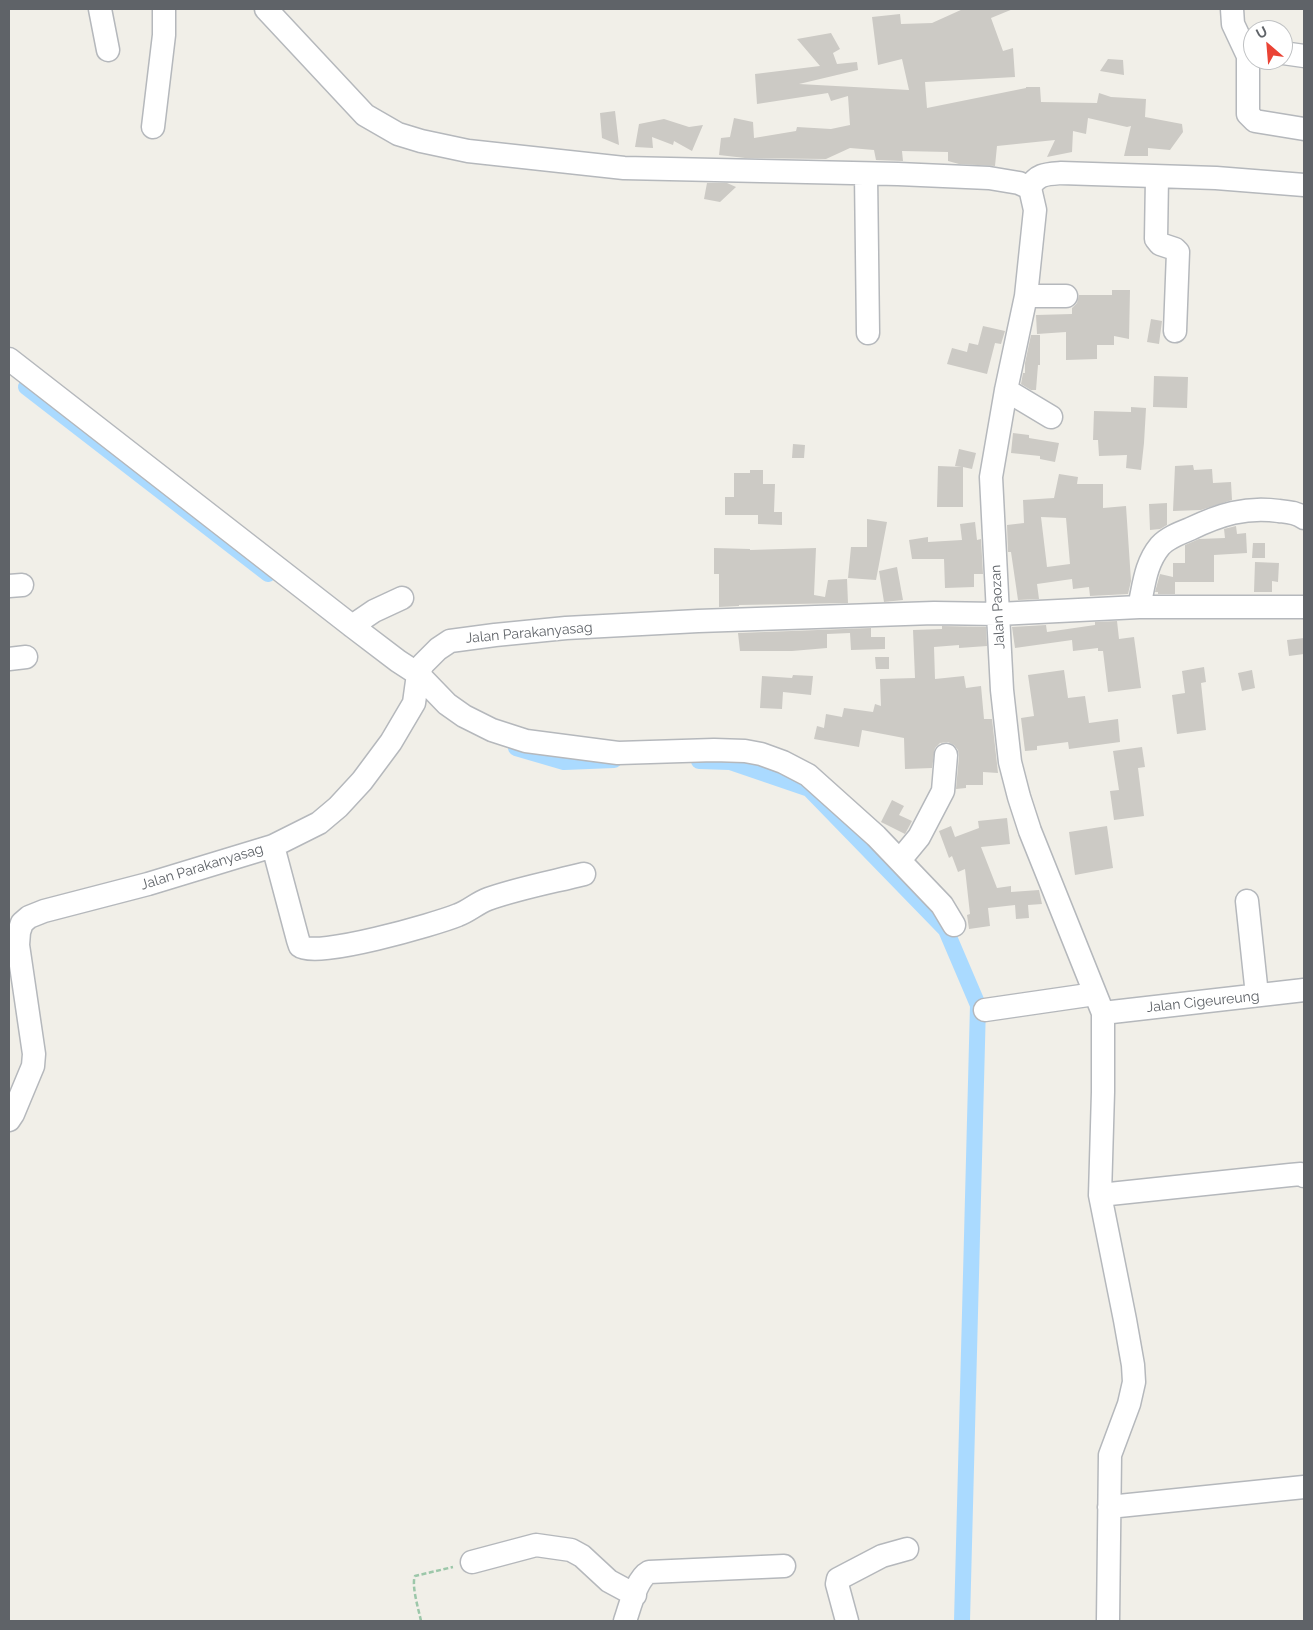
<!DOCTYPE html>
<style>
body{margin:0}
#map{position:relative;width:1313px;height:1630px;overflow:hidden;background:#f1efe8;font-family:Raleway,sans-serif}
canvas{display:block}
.frame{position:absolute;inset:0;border:10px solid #5f6368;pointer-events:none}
.north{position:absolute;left:1243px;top:20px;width:50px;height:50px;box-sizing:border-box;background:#fff;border:1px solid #bfc1c3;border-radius:50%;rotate:333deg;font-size:14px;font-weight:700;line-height:20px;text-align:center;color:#5f6368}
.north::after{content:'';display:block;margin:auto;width:18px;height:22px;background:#ea4335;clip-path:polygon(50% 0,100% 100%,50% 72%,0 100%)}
</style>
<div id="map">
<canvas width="1313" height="1630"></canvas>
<div class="frame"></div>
<div class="north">U</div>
</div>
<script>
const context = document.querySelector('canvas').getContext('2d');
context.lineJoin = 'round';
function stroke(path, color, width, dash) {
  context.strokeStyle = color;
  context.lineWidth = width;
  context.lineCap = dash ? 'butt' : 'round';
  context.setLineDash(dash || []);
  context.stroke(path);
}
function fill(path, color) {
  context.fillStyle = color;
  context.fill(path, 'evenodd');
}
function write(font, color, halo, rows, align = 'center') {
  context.font = font + ' Raleway,sans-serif';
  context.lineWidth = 4.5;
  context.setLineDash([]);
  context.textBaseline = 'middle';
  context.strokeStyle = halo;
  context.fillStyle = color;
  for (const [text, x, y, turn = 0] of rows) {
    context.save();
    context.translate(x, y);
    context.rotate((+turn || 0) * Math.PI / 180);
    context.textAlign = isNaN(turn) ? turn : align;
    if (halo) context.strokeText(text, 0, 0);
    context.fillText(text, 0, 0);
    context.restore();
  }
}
const canal = new Path2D(`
 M26,387L268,574
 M516,748L564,762L614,760
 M699,761L730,762L809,789L946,930L978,1005L962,1621`);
const building = new Path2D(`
 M963,9H1013L991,18L1003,51L1013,48L1015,77L925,82L927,108L1026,88V87H1040L1041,102L1097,103L1099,93L1111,97L1146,99L1145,117L1182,124L1183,132L1170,150L1148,148V156H1124L1131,126L1127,127L1088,118L1086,134L1073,131L1072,152L1047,157L1055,140L997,146L995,166L959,164L948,161V152L902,151L903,161L876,160L874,150L850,148L826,159L745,158L719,155L721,138L730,137L734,118L753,122L754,138L796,131L797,127L831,129L850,125L848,96L831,101L828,93L757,104L755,74L820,66L797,39L831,33L840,49L833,53L837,64L857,62L858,70L799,84L909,90L902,59L878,65L872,17L900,14L901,24L932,23Z
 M1108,59L1123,60L1124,75L1100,71Z
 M615,111L619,145L602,138L600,113Z
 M664,119L689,127L703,125L692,151L674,141L673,145L652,137L653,148L635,147L639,124Z
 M707,183H727L736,187L720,202L704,199Z
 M1112,290H1130L1129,339L1114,336V345H1097V359L1066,360V332L1037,334L1036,315L1072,314V308L1077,303L1079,295H1112Z
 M1151,319L1162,321L1159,344L1147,342Z
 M983,326L1005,331L1001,344L995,343L987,374L947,364L952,348L967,352L969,343L978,345Z
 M1031,335H1040V365H1038L1036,390H1031L1021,384L1023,373H1025V363Z
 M1154,376L1188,377L1187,408L1153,407Z
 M1131,407L1146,408L1144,443L1141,470L1126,468L1127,455L1099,456L1098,440H1093L1094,411L1131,412Z
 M1013,433L1029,435V438L1059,443L1055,462L1040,459V456L1011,453Z
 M793,444L805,445L804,458H792Z
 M959,449L976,453L972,469L963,467V507H937L938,466L962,467L955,466Z
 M1193,465L1194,470L1212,469L1213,483L1231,482L1232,500L1201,510L1173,511L1175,466Z
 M750,470H763V484H775L774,512H782V525L758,524V515H725V497H734V473H750Z
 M1059,474L1078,477L1077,484H1103V508L1126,506L1131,581L1128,594L1090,596L1089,587L1073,589L1072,579L1037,584L1039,599L1018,600L1011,552H1008L1007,525L1024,523L1023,500L1054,498ZM1041,517L1066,518L1070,564L1047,567Z
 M1167,503V525L1160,529L1150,530L1149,504Z
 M867,519L887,522L876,580L848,578L851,547H867Z
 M975,522L977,540L981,539L983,574H974V587L945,588L944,559H912L909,540L928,537V542L962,540L960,524Z
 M1236,526L1237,534L1246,533L1247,553L1214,555V582H1175V594H1158V592H1155L1160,574L1173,577V563H1185V545L1199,539L1225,538L1224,529Z
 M1253,543H1265V558H1252Z
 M714,548L750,549V550L816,548L814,595L825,597L828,580L847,579L848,603L739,605V606L719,607V574H714Z
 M1255,562L1279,563L1278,582L1272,581V592H1254Z
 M897,567L903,600L884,602L879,571Z
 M1117,621L1119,639L1134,637L1141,688L1108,692L1103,651H1098V648L1073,651L1072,640L1015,648L1012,627L1046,625L1047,632L1095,625V622Z
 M942,626L986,627L987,646L959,648V645L934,647L935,679L964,676L966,688L981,686L984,719H992L998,773L983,772V785H966V788L956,789L959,756L958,750L954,745L948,742L940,743L935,748L932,768L905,769L904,738L862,730L859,747L814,739L817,726L824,728L826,714L842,717L844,708L873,712L875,704L881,706L880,679L915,678L913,630L942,629Z
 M871,628V637H885V649L851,650L850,633L827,634V648L792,651H740L738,633Z
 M1304,638V654L1289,656L1287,640Z
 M875,657H889V669H876Z
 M1204,667L1206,682L1201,683L1206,730L1177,734L1172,695L1185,693L1182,671Z
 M1064,670L1068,698L1085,696L1089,723L1118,719L1120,742L1069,749L1068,742L1037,746V750L1025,751L1021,718L1034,716L1028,675Z
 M1252,670L1255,688L1242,691L1238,673Z
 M793,675L813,676L811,695L783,692L782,709L760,708L762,676L792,678Z
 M1142,747L1145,767L1138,768L1144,816L1114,820L1110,791L1119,790L1113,751Z
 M892,800L904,806L899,815L912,821L905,834L881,822Z
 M1007,818L1010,844L981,847L997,888L1011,886V892L1039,890L1042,904L1028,905L1029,918L1016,919L1015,905L988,908L990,926L969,929L967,915L970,914L965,869L958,872L952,856L949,858L939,831L951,826L955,837L979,828L978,821Z
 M1107,826L1113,868L1075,875L1069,832Z`);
const path = new Path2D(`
 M421,1621C419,1611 411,1585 415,1576L453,1567`);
const minor = new Path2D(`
 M100,9L108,50
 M266,9L365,115L398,134L421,141L468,151L624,168L898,174L989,178L1019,183L1030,188
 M1232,9L1233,24L1248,56V114L1255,121L1304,129
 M1283,53L1304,56
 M153,127L164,35V9
 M866,174L868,333
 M1157,177L1156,239L1160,244L1175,249L1178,252L1175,331
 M1030,188L1035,210L1026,296L1006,390L991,477L998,614L1002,690L1010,762L1019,797L1030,831L1103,1013V1092L1100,1195L1125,1320L1133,1365L1134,1382L1129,1404L1110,1455L1108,1621
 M1030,188C1036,174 1047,174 1061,173L1216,178L1304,185
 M1026,296H1066
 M9,359L352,626L398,661L418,674L447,704L464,716L492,730L526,741L618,753L714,750L745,751L761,754L783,762L808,775L876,836L942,905L954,925
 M1006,390L1051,417
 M9,586L22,585
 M1139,607H1304
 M352,626L374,611L402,598
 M9,659L26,657
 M273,846L298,940L300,946C315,959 436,924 458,915C469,911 477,903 488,899C519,888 552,882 584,874
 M900,860L919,837L943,791L946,755
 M1247,901L1257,995
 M985,1010L1095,994
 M1103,1013L1304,990
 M9,1120L13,1114L33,1066L34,1054L18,945L19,932L22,923L29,917L44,911L148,884L273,846L319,823L338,807L362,781L391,742L414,703L418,674L423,664L438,649L450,641L495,635L566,628L698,621L934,613L998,614L1139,607C1144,586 1145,564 1160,546C1167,538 1180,533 1190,529C1219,515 1246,506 1279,511C1288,512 1296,512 1304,518
 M1100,1195L1290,1175L1301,1174L1304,1176
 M1109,1507L1304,1487
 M472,1562L536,1545L571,1550L582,1556L609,1581L635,1595
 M625,1621C630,1607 636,1579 649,1572L784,1566
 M847,1621L837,1584L838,1579L882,1556L907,1549`);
const streetNames = [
 ["Jalan Paozan",998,607,-93],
 ["Jalan Parakanyasag",529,633,-5],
 ["Jalan Parakanyasag",202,867,-17],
 ["Jalan Cigeureung",1203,1002,-6]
];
stroke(canal, '#aadaff', 16);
fill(building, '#cccac5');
stroke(minor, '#b5b8bc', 25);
stroke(path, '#9cc7a9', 2.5, [5, 2.5]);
stroke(minor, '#fff', 22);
write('14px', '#5f6368', '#fff', streetNames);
</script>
